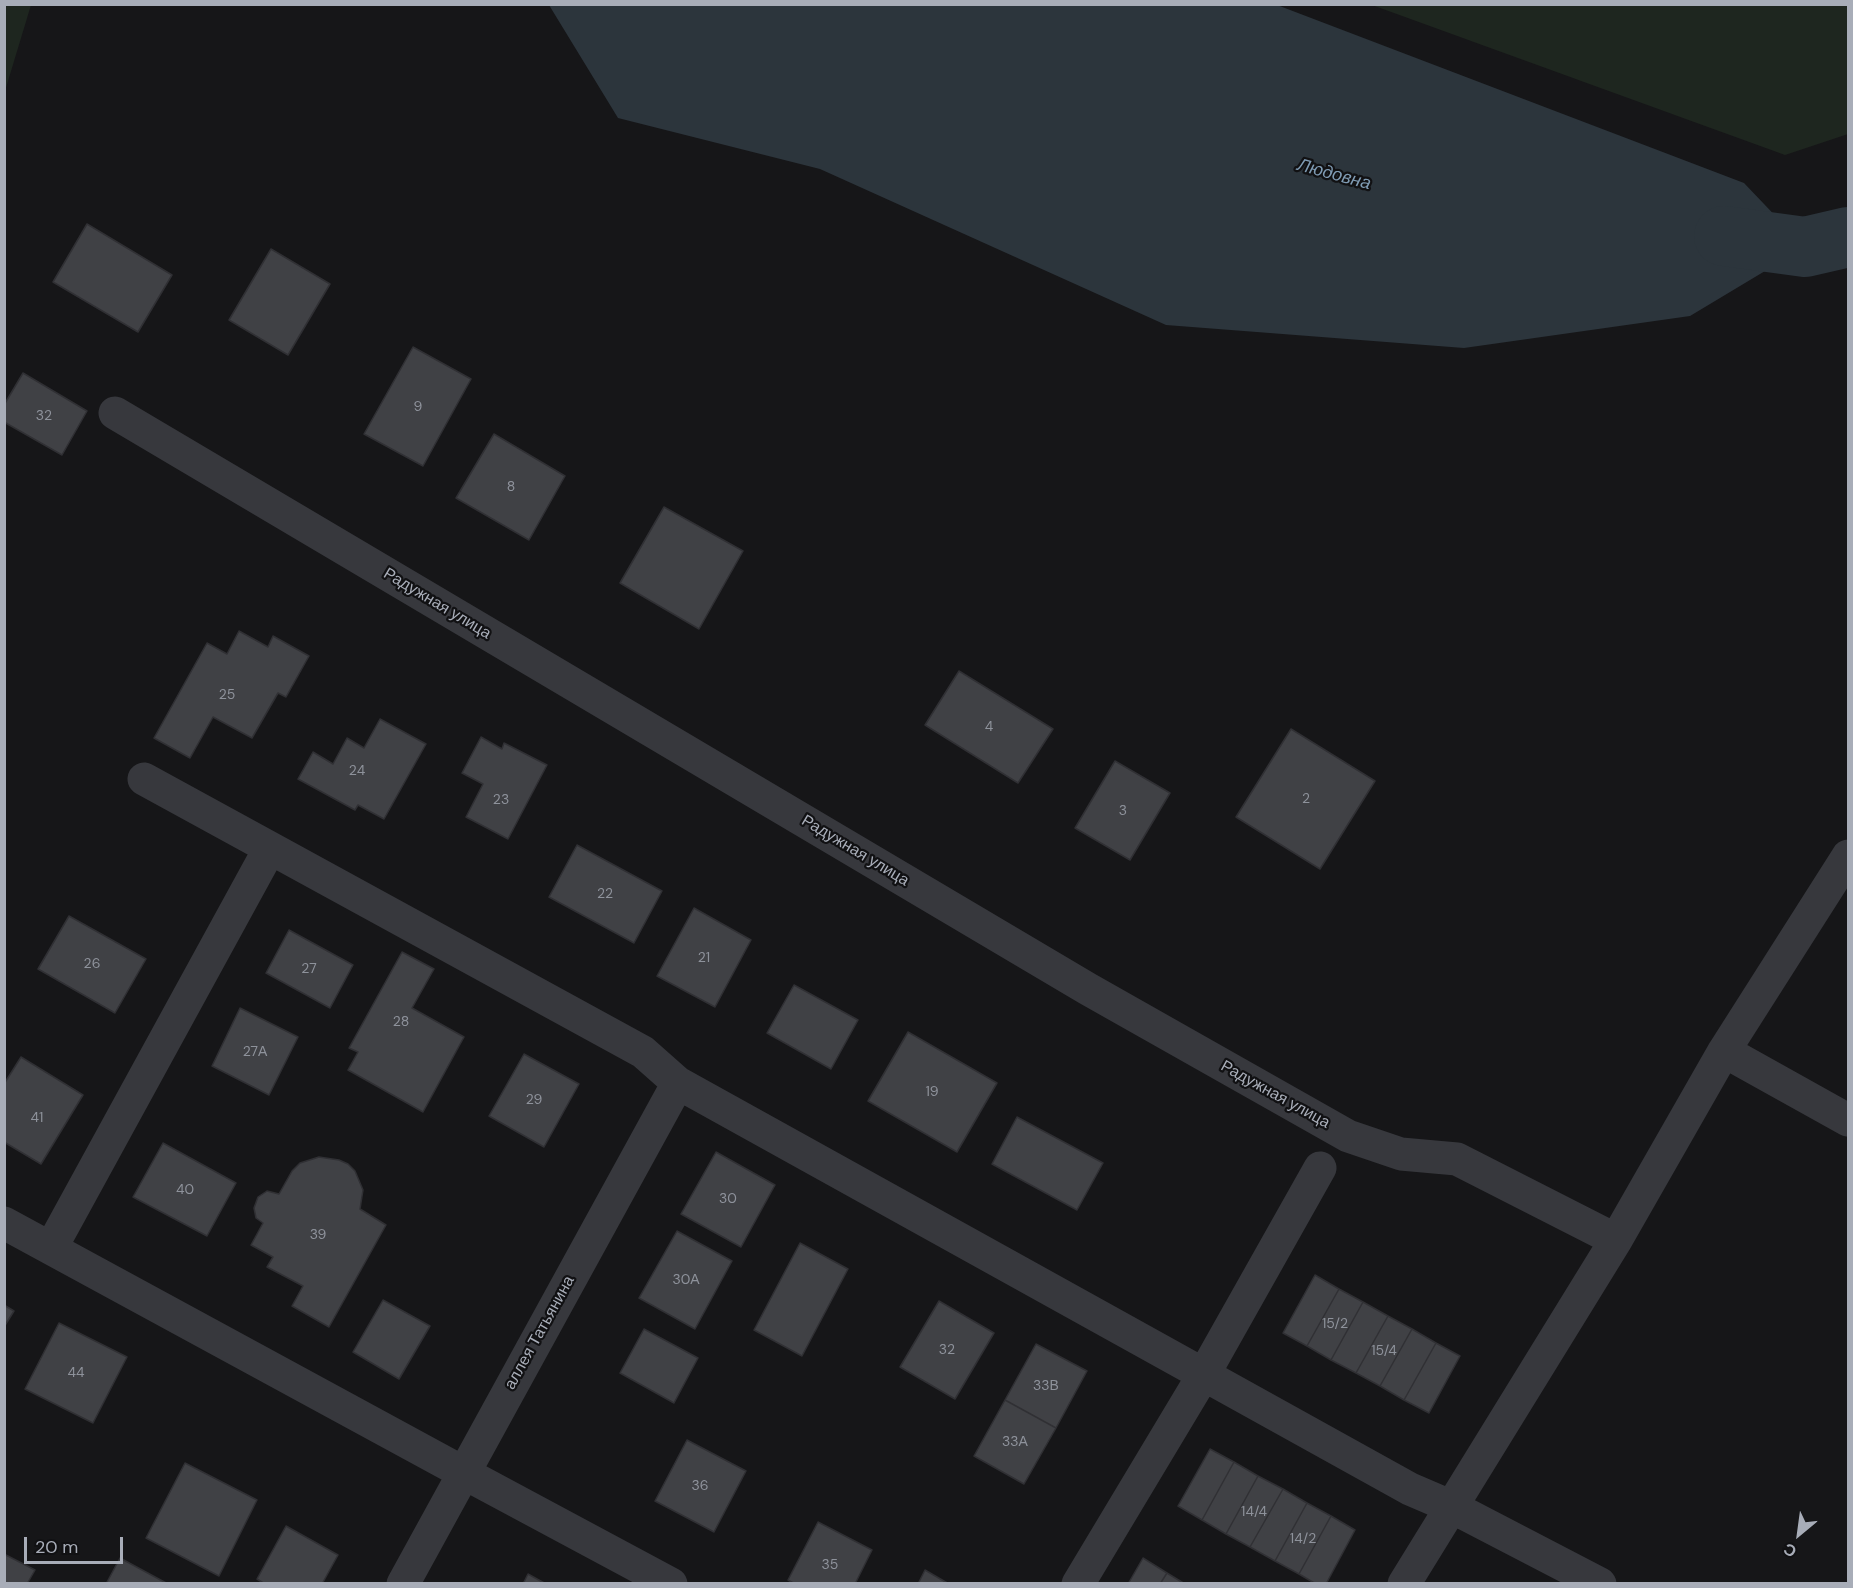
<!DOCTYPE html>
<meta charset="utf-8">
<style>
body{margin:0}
#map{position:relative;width:1853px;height:1588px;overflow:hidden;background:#161618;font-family:"DM Sans",sans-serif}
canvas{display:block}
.frame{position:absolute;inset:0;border:6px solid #a8adb8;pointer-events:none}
.north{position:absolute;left:1769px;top:1504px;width:60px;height:60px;-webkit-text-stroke:4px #111113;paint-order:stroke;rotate:209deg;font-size:16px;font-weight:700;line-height:24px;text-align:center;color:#a8adb8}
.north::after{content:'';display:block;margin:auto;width:21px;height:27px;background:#a8adb8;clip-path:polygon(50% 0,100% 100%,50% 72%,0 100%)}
.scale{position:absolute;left:24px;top:1537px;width:99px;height:27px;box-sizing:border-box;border:3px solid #a8adb8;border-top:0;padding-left:8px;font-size:18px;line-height:21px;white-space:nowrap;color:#a8adb8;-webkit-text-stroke:4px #111113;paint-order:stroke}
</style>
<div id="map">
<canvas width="1853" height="1588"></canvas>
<div class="frame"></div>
<div class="north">С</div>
<div class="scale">20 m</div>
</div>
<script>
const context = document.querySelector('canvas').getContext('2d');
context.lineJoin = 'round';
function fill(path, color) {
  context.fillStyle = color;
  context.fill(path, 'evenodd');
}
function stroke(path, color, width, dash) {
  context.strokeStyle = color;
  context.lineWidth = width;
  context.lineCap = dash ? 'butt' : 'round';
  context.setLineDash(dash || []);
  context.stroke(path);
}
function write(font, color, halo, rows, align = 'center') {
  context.font = font + ' "DM Sans",sans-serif';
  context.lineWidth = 4.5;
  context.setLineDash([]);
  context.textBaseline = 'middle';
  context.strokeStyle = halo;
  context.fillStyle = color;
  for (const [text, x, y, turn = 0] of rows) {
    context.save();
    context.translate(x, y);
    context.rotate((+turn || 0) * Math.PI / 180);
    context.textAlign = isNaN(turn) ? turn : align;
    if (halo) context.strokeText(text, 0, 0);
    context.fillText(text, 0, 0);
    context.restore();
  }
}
const green = new Path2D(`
 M5,4L31,5L5,91L4,5Z
 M1372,5H1848V134L1785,155Z`);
const water = new Path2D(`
 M549,5H1277L1744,183L1805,247L1690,316L1464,348L1166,325L820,169L618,118Z`);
const river = new Path2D(`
 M1724,236L1805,247L1848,237`);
const building = new Path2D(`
 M87,224L172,275L138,332L53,282Z
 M271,249L330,284L288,355L229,320Z
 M413,347L471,379L423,466L364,434Z
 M23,373L87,411L62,455L4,422V405Z
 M494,434L565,476L529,540L456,498Z
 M664,507L743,551L699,629L620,583Z
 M239,631L268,647L273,636L309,656L286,697L278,693L252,738L213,717L190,758L154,738L207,643L227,654Z
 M959,671L1053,729L1018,783L925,725Z
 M380,719L426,744L384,819L358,805L355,810L298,779L313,752L333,764L347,738L364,748Z
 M1291,729L1375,781L1320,869L1236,817Z
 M481,737L502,749L504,743L547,765L508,839L466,817L483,784L462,773Z
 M1115,761L1170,793L1130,860L1075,828Z
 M577,845L662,891L634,943L549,897Z
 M694,908L751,940L715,1007L657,976Z
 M69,916L146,959L115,1013L38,969Z
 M289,930L353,965L330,1008L266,973Z
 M402,952L434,969L412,1008L464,1037L423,1112L348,1070L358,1052L349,1048Z
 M794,985L858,1020L831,1069L767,1033Z
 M240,1008L298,1037L269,1095L212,1066Z
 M908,1032L997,1083L957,1152L868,1101Z
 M524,1054L579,1084L544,1147L489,1116Z
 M21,1057L83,1095L41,1164L4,1142V1084Z
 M1017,1117L1103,1163L1077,1210L992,1164Z
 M163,1143L236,1183L207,1236L133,1197Z
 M716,1152L775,1185L741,1247L681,1214Z
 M319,1157L339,1160L348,1164L355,1171L363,1190L360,1209L386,1225L329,1327L292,1306L303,1286L267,1267L273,1257L251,1245L263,1223L256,1218L254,1208L258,1197L267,1191L279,1194L292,1171L300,1163Z
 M677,1231L732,1261L695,1329L639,1298Z
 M800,1243L848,1269L802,1356L754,1330Z
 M1315,1275L1339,1289L1307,1346L1283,1333Z
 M1339,1289L1363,1302L1331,1360L1307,1346Z
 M383,1300L430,1326L399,1379L353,1352Z
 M939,1301L994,1333L955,1399L900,1367Z
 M1363,1302L1388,1316L1356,1373L1331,1360Z
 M4,1305L14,1311L4,1327Z
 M1388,1316L1412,1329L1380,1386L1356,1373Z
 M59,1323L127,1357L93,1423L25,1389Z
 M644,1329L698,1358L674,1403L620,1373Z
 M1412,1329L1436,1343L1404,1400L1380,1386Z
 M1436,1343L1460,1356L1429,1413L1404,1400Z
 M1036,1344L1087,1371L1056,1428L1005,1400Z
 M1005,1400L1056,1428L1024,1484L974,1456Z
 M687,1440L746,1471L714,1532L655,1501Z
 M1210,1449L1234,1462L1202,1520L1178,1506Z
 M1234,1462L1258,1476L1226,1534L1202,1520Z
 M185,1463L257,1500L219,1576L146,1538Z
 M1258,1476L1283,1489L1250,1547L1226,1534Z
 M1283,1489L1307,1503L1275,1561L1250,1547Z
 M1307,1503L1331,1516L1299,1574L1275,1561Z
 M1331,1516L1355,1530L1326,1584H1316L1299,1574Z
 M818,1522L872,1550L855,1584H795L788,1580Z
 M286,1526L338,1555L322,1584H265L257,1579Z
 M4,1554L35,1570L27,1584H4Z
 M120,1558L168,1584H106Z
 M1143,1558L1167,1573L1160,1584H1128Z
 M925,1570L949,1584H918Z
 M1167,1573L1185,1584H1160Z
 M528,1574L546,1584H523Z`);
const minor = new Path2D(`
 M115,413L1088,989L1348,1136L1401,1154L1457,1159L1616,1240
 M144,779L643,1052L678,1083L1410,1489L1452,1507L1600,1584
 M1724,1051L1848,1120
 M4,1223L464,1473L671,1584
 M51,1248L270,848
 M403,1584L678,1083
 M1078,1584L1204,1374L1320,1168
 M1404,1584L1616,1240L1724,1051L1848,856`);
const numberNames = [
 ["9",418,407],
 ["32",44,416],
 ["8",511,487],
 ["25",227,695],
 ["4",989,727],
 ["24",357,771],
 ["2",1306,799],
 ["23",501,800],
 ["3",1123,811],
 ["22",605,894],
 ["21",704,958],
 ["26",92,964],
 ["27",309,969],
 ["28",401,1022],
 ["27А",255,1052],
 ["19",932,1092],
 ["29",534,1100],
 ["41",37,1118],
 ["40",185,1190],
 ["30",728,1199],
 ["39",318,1235],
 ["30А",686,1280],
 ["15/2",1335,1324],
 ["32",947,1350],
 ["15/4",1384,1351],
 ["44",76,1373],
 ["33В",1046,1386],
 ["33А",1015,1442],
 ["36",700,1486],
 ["14/4",1254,1512],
 ["14/2",1303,1539],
 ["35",830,1565]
];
const streetNames = [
 ["Радужная улица",437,604,31],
 ["Радужная улица",855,851,31],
 ["Радужная улица",1275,1095,29],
 ["аллея Татьянина",540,1333,-61]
];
const waterNames = [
 ["Людовна",1334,175,15]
];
fill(green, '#1e261f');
fill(water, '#2c353c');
stroke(river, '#2c353c', 60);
fill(building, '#404145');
stroke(building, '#303034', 1.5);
stroke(minor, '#37383d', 33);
write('14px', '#8e929b', null, numberNames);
write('16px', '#a8adb8', '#111113', streetNames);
write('italic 18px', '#7f9bb3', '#111113', waterNames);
</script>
